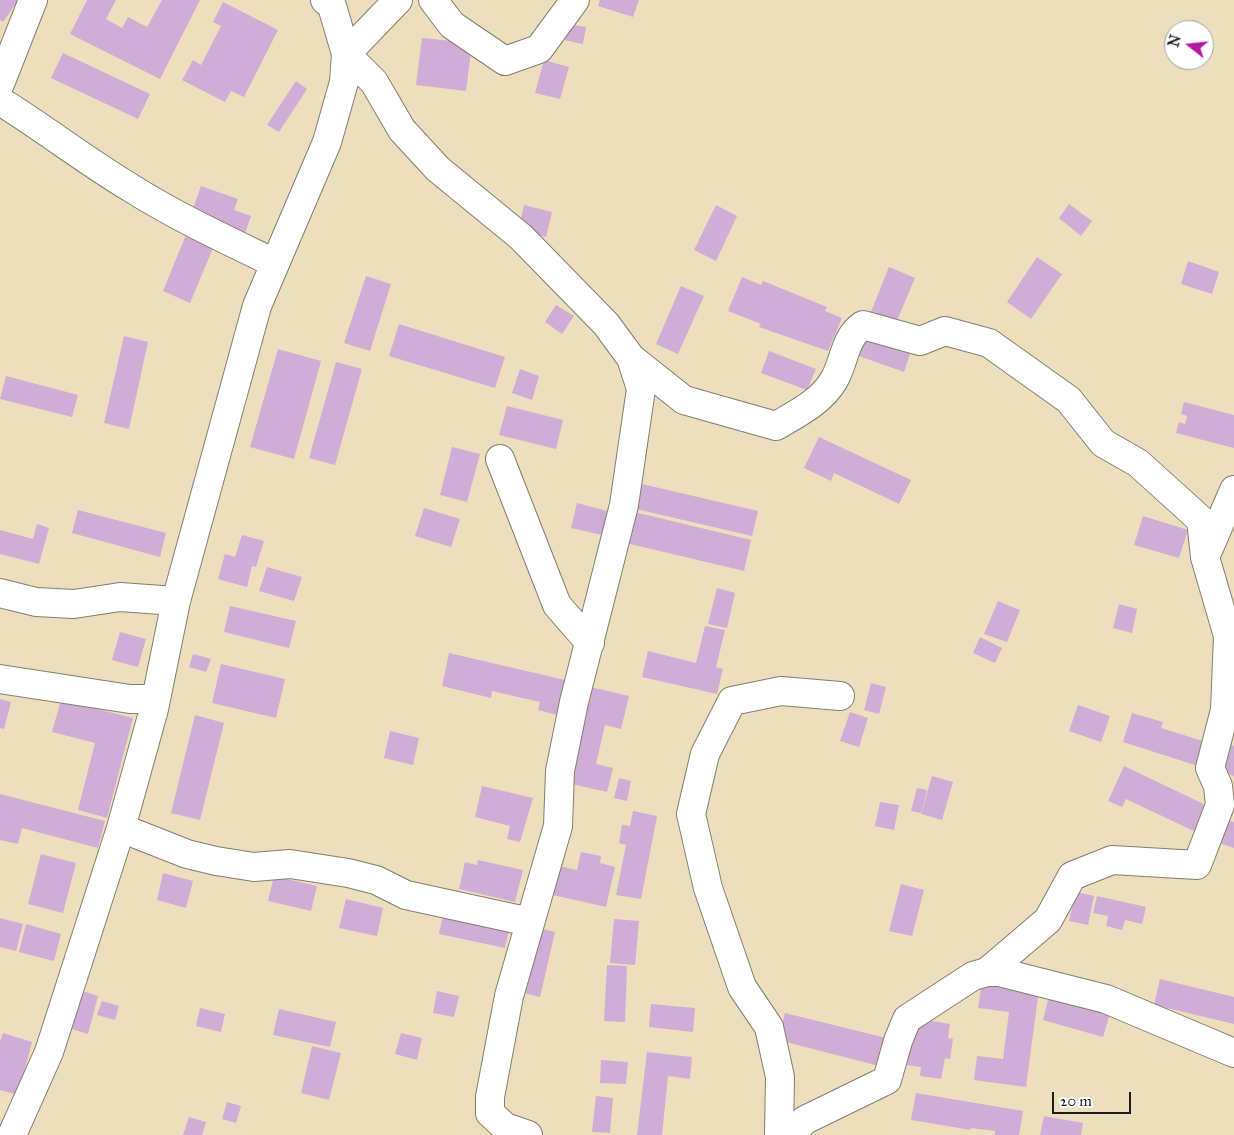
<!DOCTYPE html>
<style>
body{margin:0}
#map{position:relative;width:1234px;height:1135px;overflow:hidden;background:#ecdfbe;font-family:"IM FELL Great Primer",serif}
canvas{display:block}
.north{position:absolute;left:1164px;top:20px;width:50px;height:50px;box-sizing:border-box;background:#fff;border:1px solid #a4a4a4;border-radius:50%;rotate:286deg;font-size:14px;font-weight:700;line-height:20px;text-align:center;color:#1c1c1c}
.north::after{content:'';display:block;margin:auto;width:18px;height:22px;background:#b5179e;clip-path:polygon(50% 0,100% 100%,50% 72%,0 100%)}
.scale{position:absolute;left:1052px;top:1092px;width:79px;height:22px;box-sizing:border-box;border:2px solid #1c1c1c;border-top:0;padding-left:6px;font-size:15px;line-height:18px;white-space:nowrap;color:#1c1c1c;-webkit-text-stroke:4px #fff;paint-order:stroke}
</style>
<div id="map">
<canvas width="1234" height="1135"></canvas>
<div class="north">N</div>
<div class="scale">20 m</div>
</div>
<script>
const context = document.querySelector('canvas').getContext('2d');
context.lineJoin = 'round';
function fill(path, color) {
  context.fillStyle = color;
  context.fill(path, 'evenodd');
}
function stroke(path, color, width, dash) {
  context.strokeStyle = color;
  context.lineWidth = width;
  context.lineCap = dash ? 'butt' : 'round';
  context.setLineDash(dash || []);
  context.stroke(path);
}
const building = new Path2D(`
 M0,0H18L3,22L0,20Z
 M87,0H116L106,19L122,28L128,17L147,27L162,0H200L160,79L70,34Z
 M600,0H639L633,17L598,6Z
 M223,2L278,30L244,97L231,91L225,102L182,80L193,60L201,65L221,26L213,22Z
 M567,24L586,27L583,44L564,40Z
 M422,38L472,43L466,91L416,85Z
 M63,53L150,94L138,119L51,78Z
 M544,60L569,67L560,99L535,93Z
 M296,81L307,89L279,132L267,125Z
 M201,186L238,199L234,210L251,216L244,236L190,217Z
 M1069,204L1092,221L1081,236L1059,218Z
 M524,205L552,212L546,237L518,231Z
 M716,205L737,216L716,261L694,250Z
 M188,230L216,241L190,303L163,291Z
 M1037,257L1062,274L1031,319L1007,302Z
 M1188,261L1219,272L1212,294L1181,284Z
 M889,267L915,278L893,330L868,319Z
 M366,276L391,284L370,351L344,343Z
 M742,277L761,285L763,281L827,307L825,311L842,318L828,351L759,327L761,324L728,311Z
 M681,286L704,296L678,354L656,344Z
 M556,305L574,316L562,334L545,322Z
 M399,324L505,357L495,388L389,356Z
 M865,331L912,348L904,372L856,355Z
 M124,336L148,342L129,429L104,423Z
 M278,349L321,361L294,459L250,447Z
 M769,351L816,369L807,390L761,373Z
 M336,362L362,369L335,465L309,458Z
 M520,369L539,376L532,400L512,393Z
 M6,376L78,395L72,417L0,399Z
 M1184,402L1234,415V448L1176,433L1179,422L1185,424L1187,416L1181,414Z
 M507,406L563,420L556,449L499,435Z
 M819,437L911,480L899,504L834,473L831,481L804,468Z
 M452,447L480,454L467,502L440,495Z
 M642,484L758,511L752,536L636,509Z
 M577,503L607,511L602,535L571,528Z
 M424,508L460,519L451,547L415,536Z
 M78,510L166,533L160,557L72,533Z
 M634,512L751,540L744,571L626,543Z
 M1143,516L1188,530L1179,558L1134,545Z
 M37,524L49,528L39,564L0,554V530L33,539Z
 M242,535L264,541L256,567L252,566L247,587L218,579L225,554L235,557Z
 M267,567L302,577L294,601L259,591Z
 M717,588L735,593L727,628L708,624Z
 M998,601L1020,610L1007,642L984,634Z
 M1119,604L1137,609L1132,633L1113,628Z
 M230,606L296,621L289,648L224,632Z
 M705,626L725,630L716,667L723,669L717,694L642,677L648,651L696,663Z
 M120,632L146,639L138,667L112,660Z
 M980,637L1002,648L995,663L973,653Z
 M449,653L565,680L557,715L538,710L540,702L492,691L491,698L442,686Z
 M193,654L211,659L206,672L189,667Z
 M221,664L285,679L276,718L212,703Z
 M871,683L886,687L879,714L864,710Z
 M586,686L629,696L621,729L605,725L596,764L613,768L607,792L563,782Z
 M0,699L11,702L4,729L0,728Z
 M61,700L133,718L107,818L78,810L95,743L52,732Z
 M1078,705L1110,716L1101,742L1069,731Z
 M850,712L868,718L859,747L840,741Z
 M1132,713L1163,722L1161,728L1206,742L1198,766L1123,742Z
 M195,715L224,723L200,820L171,813Z
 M390,731L419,738L413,765L384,758Z
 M1225,743L1234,746V776L1216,770Z
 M1124,766L1210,807L1198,833L1126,799L1122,807L1108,801Z
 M932,776L953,782L942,820L921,814Z
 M619,778L631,781L627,801L614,798Z
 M482,786L533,798L520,842L507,839L510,826L475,817Z
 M917,788L927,790L921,813L911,811Z
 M0,794L105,821L98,848L22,828L18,844L0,840Z
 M880,802L899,805L894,830L875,826Z
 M633,811L657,816L641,899L616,895L626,845L619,843L622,825L630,826Z
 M1220,818L1234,822V848L1213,841Z
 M581,852L601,856L600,863L615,867L606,907L544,893L550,864L577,870Z
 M41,854L76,863L63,913L28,904Z
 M478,860L523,870L515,902L459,889L465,862L477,865Z
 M163,873L193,881L186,908L157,900Z
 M274,876L317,886L311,911L268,901Z
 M901,884L924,890L912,936L889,931Z
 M1076,892L1094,896L1088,925L1069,921Z
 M1097,896L1146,907L1142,924L1125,920L1122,930L1106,926L1108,916L1093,913Z
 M346,899L383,908L377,936L339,928Z
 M445,905L511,921L505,948L439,934Z
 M0,918L23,924L16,951L0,947Z
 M614,919L639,921L635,965L610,963Z
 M26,924L61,934L54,961L19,952Z
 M531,926L555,932L540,997L516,991Z
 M607,965L627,966L625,1022L604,1021Z
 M1160,979L1234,997V1024L1154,1005Z
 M982,981L1039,989L1026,1087L974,1080L977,1056L1003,1059L1009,1012L978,1008Z
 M76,989L98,996L88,1034L65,1027Z
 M437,991L459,996L454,1017L433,1013Z
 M1049,996L1110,1013L1103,1037L1043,1020Z
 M102,1001L119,1006L115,1020L97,1015Z
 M651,1004L695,1008L693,1032L649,1027Z
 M200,1008L225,1014L221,1032L196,1026Z
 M279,1009L336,1022L330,1047L273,1035Z
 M785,1013L886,1038L879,1066L778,1040Z
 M914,1018L950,1024L948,1038L953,1039L950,1059L945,1058L941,1079L920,1076L921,1067L907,1065Z
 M3,1033L32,1042L18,1095L0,1090V1042Z
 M401,1033L422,1038L417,1060L395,1054Z
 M312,1046L341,1053L329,1100L301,1093Z
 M647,1052L692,1057L690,1079L668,1076L662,1135H637Z
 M601,1060L628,1062L626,1084L600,1083Z
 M916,1093L1023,1111L1019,1135H995V1131L971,1128V1130L911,1120Z
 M596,1096L613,1098L610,1133L592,1132Z
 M227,1102L241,1106L236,1123L222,1119Z
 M1044,1116L1083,1123L1081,1135H1040Z
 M189,1117L206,1122L202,1135H183Z`);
const minor = new Path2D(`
 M325,0L332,6L346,54L374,82L402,130L438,169L521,237L606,324L631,358L641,389L624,505L574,702L560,771L558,826L509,996L490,1097V1113L505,1127L528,1135
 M433,0L452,25L505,61L539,49L575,0
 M0,84L33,0
 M0,101C45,129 86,161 131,188C177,217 225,239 274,263
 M631,358L684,400L776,426C798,413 821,402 834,380C845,361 844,338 863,325L920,341L945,331L989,343L1069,400L1103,443L1138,463L1201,520L1205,557L1228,636L1225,710L1210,768L1218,786L1220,805L1197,865L1112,860L1072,876L1048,920L987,972
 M500,459L557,605L590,643
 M1206,555L1234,490
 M0,593L36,602L74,604L120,597L176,601
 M0,679L130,699H155
 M121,828L187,854L216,861L254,867L290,864L348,873L376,880L406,895L530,922
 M12,1135L49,1052L121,828L154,709L176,601L257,306L327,142L344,82L346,54L398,0
 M779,1135L780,1077L769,1027L742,987L708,888L691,814L705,754L732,701L781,691L840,696
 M790,1135L805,1120L887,1080L898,1041L907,1019L973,976L987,972H999L1106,999L1234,1053`);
fill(building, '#cfadd6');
stroke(minor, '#847e6d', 30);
stroke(minor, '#fff', 28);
</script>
